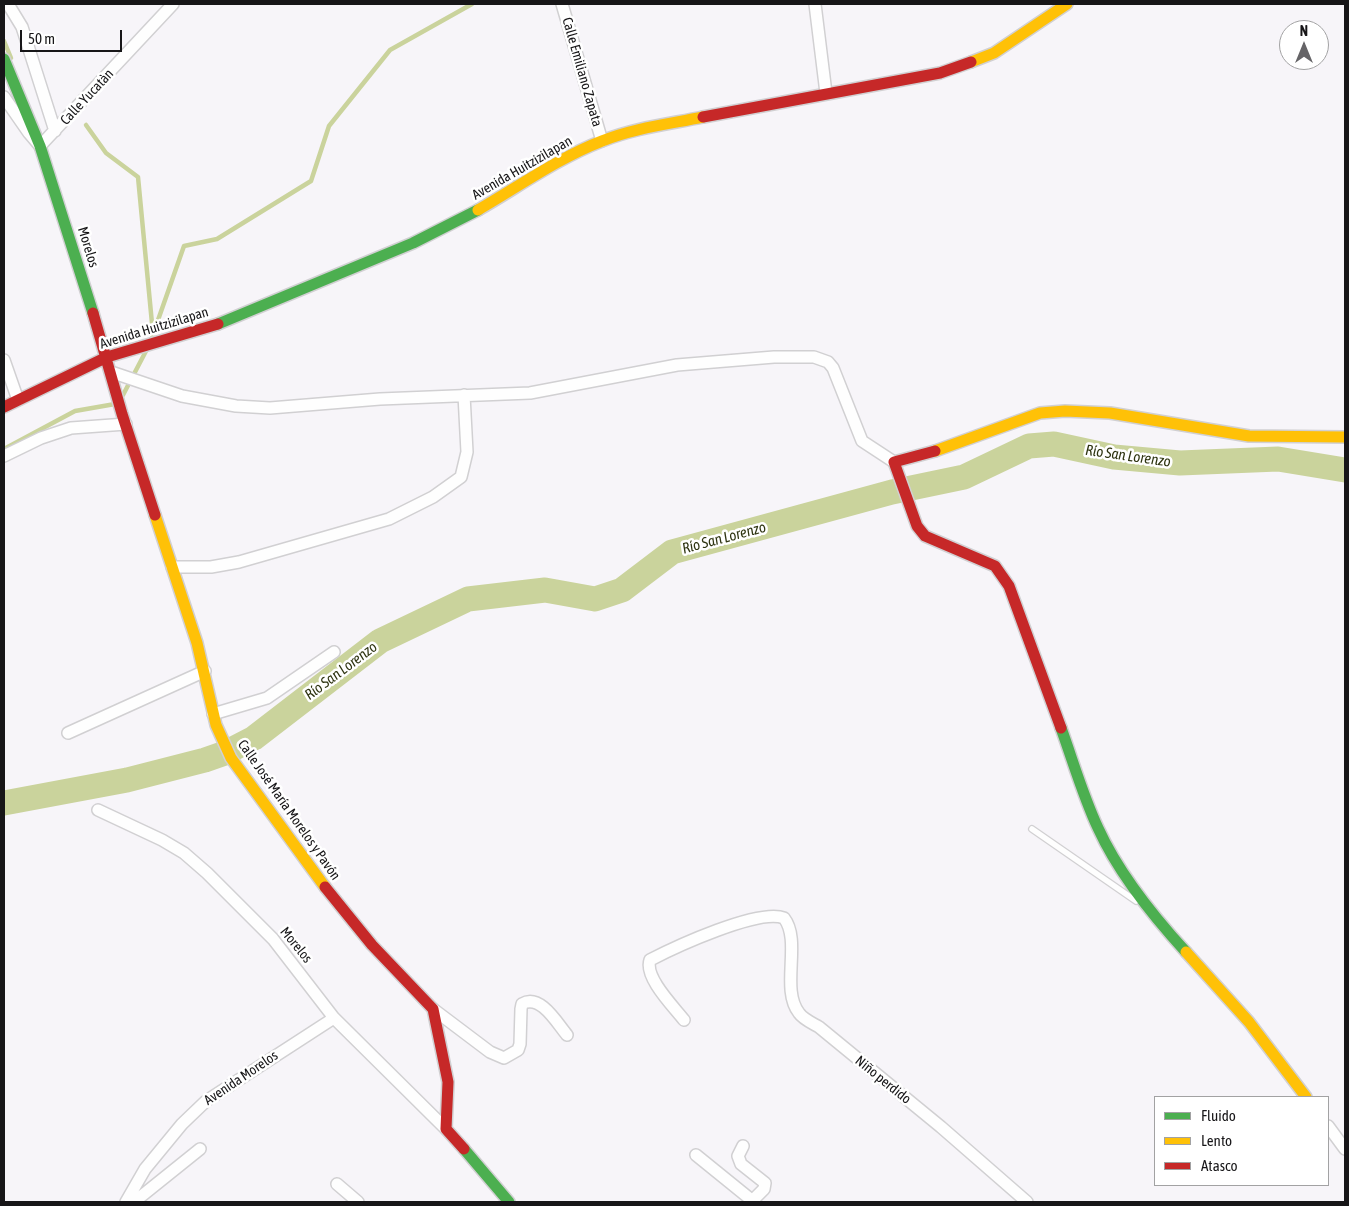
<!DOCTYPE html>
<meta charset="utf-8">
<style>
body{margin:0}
#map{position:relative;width:1349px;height:1206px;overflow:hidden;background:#f7f5f9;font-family:"Asap Condensed",sans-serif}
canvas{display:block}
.frame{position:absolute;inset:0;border:5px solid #171618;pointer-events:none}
.legend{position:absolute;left:1154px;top:1096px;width:175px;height:90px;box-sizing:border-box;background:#fff;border:1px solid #a2a2a3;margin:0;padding:6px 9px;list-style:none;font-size:15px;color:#171618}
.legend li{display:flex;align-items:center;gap:10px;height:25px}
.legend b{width:25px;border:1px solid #a2a2a3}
.north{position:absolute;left:1279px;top:20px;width:50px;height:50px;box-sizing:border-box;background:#fff;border:1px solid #a2a2a3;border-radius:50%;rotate:0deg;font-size:14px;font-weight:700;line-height:20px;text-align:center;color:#171618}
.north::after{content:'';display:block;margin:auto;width:18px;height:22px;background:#656467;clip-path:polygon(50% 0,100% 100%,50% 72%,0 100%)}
.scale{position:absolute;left:20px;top:30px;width:102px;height:22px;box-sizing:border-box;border:2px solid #171618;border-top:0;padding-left:6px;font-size:15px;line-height:18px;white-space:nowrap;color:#171618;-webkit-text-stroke:4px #fff;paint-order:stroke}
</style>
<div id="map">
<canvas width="1349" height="1206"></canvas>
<div class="frame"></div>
<ul class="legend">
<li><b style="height:6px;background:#4caf50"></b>Fluido</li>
<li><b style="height:6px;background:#ffc107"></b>Lento</li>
<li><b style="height:6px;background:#c62828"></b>Atasco</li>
</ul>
<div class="north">N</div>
<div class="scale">50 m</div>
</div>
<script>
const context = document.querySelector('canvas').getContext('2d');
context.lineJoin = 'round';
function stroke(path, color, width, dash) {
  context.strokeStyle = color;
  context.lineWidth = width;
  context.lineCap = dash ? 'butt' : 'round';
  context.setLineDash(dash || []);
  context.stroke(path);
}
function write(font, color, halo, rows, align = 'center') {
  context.font = font + ' "Asap Condensed",sans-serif';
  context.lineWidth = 5;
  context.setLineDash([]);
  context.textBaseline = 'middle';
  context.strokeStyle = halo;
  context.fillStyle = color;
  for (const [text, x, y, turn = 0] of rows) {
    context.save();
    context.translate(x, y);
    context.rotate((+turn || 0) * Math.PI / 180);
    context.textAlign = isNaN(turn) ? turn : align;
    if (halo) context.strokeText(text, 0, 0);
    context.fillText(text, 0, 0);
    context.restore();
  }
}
const stream = new Path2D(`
 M4,41L11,58
 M86,125L106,153L138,177L153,334
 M151,340L184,246L217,239L311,181L329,126L390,50L472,4
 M123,395L146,351
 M4,449L75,411L115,404`);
const river = new Path2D(`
 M4,803L127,780L205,760L225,753L254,738L380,641L468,599L545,590L595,599L622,590L672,552L892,492L964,477L1029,446L1054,444L1114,457L1180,463L1278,459L1345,470`);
const lane = new Path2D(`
 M1032,829L1136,901`);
const street = new Path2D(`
 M8,4L22,27L55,131
 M562,4L602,141
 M815,4L826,93
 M4,97L29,133L40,146L173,4
 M4,360L18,400
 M111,372L182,396L236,406L270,408L380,399L530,393L677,365L774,357H814L828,362L833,368L862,441L894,462
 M4,456L41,438L71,428L126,424
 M172,567H211L239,562L389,519L433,497L461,477L467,452L464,395
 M213,714L267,698L334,652
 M68,733L205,671
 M98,810L162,840L184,853L207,873L273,939L334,1018L446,1129
 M433,1009L490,1052L504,1058L518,1050L520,1044L521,1009L522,1004C540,993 557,1023 567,1035
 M684,1020C673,1006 644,977 650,960C675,947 759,908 784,918C802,941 780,989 799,1013C803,1019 812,1023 819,1027L941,1127L1027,1202
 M1328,1126L1345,1149
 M743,1146L738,1156L741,1164L765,1183L764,1189L752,1201
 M696,1155L754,1202
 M337,1184L358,1202
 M126,1202L145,1169L182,1124L206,1101L334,1018
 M134,1202L200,1149`);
const fast = new Path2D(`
 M4,59L40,146L93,313
 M218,324L413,243L478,210
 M1061,728C1073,761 1083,796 1098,828C1118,872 1153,916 1186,952
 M464,1149L509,1202`);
const slow = new Path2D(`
 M971,62L994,53L1067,4
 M478,210C518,187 558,158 602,141C634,128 669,124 703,117
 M935,451L1040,413L1065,411L1110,413L1249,436L1345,437
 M155,515L197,643L216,725L231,758L325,887
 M1186,952L1249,1022L1306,1097`);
const jam = new Path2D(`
 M703,117L940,73L971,62
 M93,313L122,414L155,515
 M4,407L107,357L218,324
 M935,451L894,462L917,526L925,536L995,566L1009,586L1061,728
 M325,887L372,945L433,1009L448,1082L446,1129L464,1149`);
const streetNames = [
 ["Calle Emiliano Zapata",582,72,74],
 ["Calle Yucatàn",87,97,-47],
 ["Avenida Huitzizilapan",522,168,-30],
 ["Morelos",88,247,73],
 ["Avenida Huitzizilapan",154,328,-17],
 ["Calle José María Morelos y Pavón",289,810,55],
 ["Morelos",296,945,51],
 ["Avenida Morelos",241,1078,-34],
 ["Niño perdido",883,1080,39]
];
const waterNames = [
 ["Río San Lorenzo",1128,456,8],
 ["Río San Lorenzo",724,538,-15],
 ["Río San Lorenzo",341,671,-37]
];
stroke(stream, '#cad39c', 4.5);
stroke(river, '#cad39c', 25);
stroke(lane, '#d1d0d2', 8);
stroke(street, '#d1d0d2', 14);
stroke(fast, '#d1d0d2', 14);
stroke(slow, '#d1d0d2', 14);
stroke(jam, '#d1d0d2', 14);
stroke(lane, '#fefefe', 5.5);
stroke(street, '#fefefe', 11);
stroke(fast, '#4caf50', 11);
stroke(slow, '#ffc107', 11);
stroke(jam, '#c62828', 11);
write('14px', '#171618', '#fff', streetNames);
write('italic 15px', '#2e3411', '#fff', waterNames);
</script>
